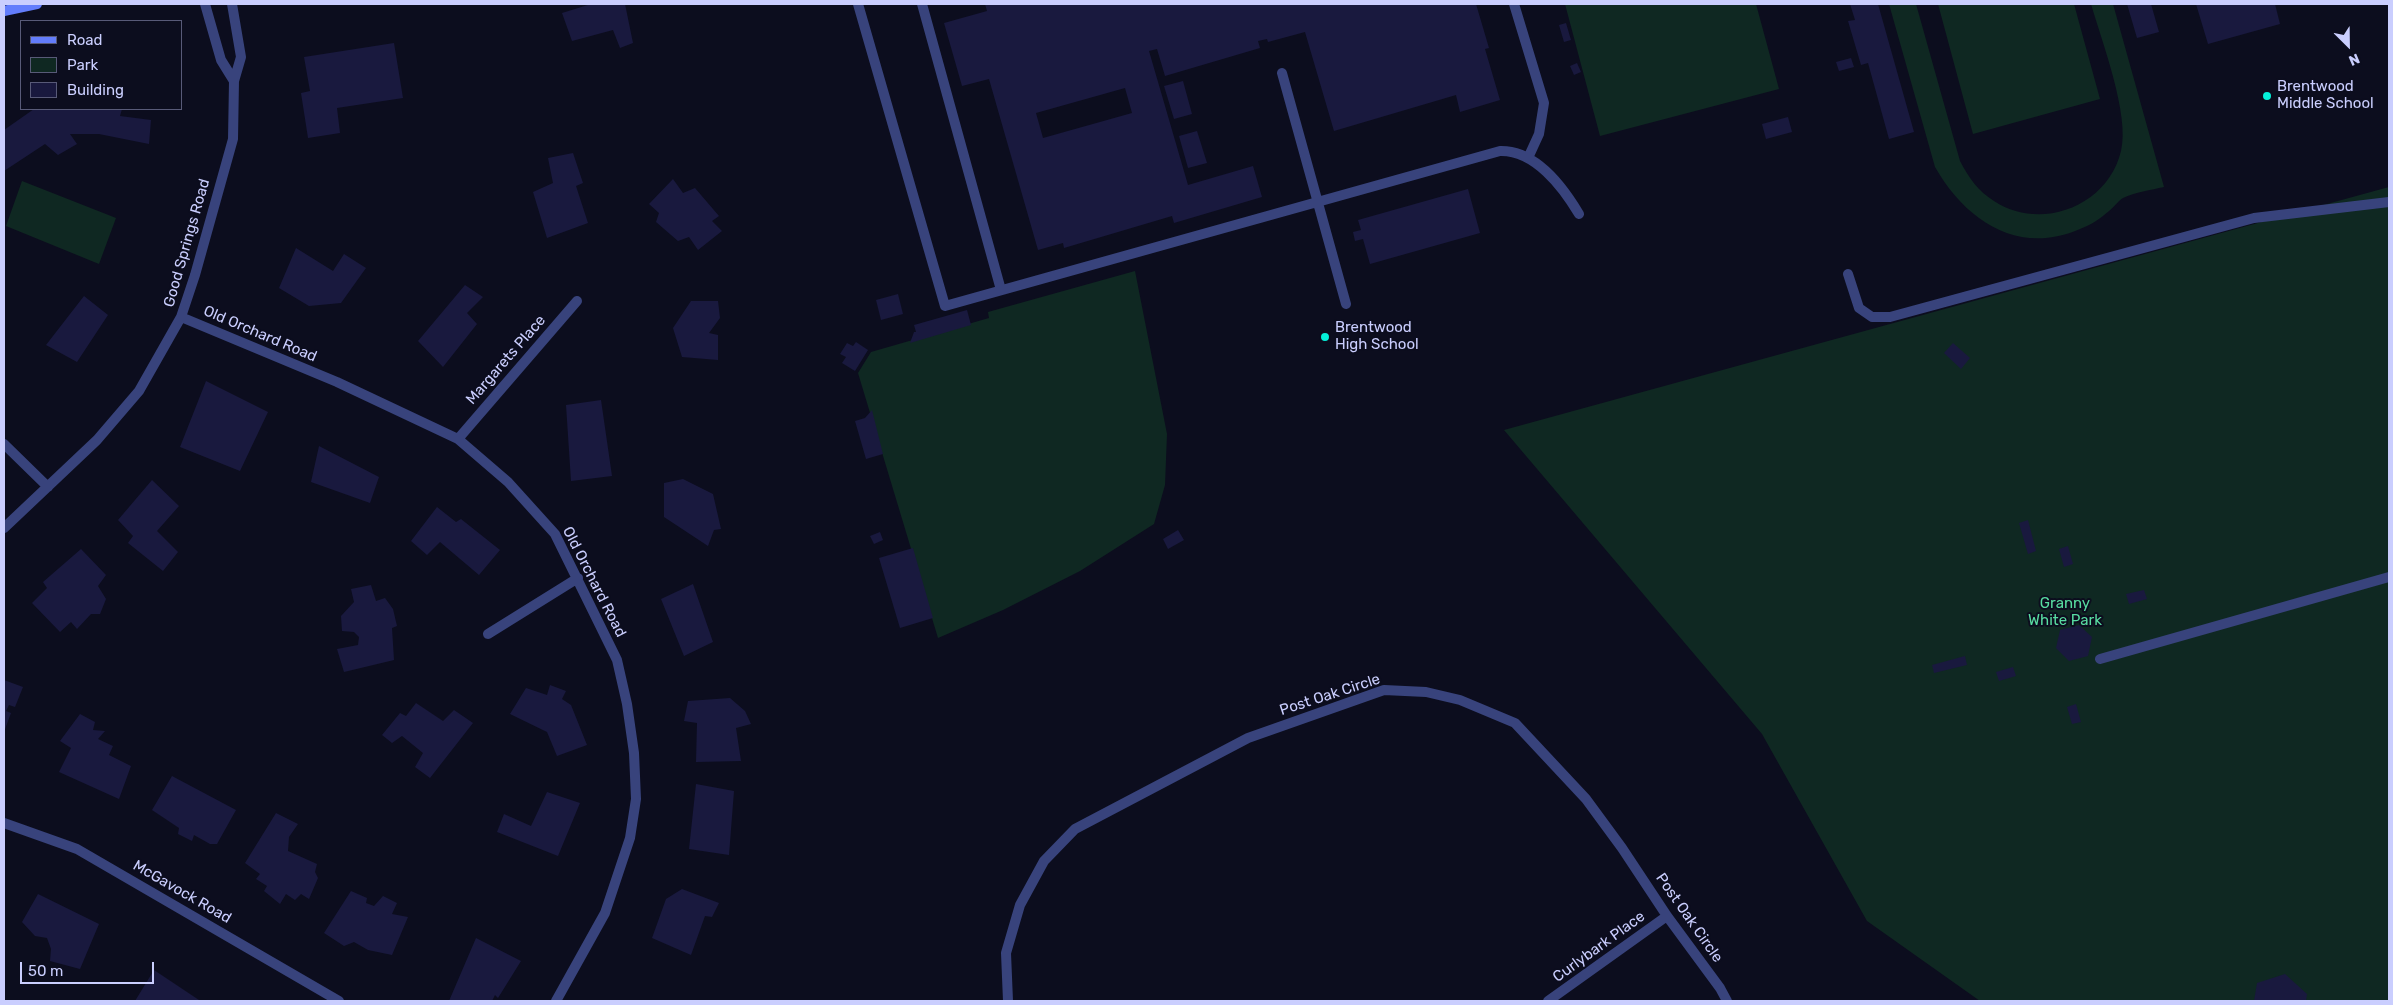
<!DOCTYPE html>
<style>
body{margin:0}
#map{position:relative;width:2393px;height:1005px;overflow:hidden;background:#0c0d1e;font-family:Rubik,sans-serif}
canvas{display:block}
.frame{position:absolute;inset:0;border:5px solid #cacefe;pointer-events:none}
.legend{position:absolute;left:20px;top:20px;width:162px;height:90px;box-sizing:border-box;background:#0c0d1e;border:1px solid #585a78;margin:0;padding:6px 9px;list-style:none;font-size:15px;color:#cacefe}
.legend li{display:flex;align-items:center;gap:10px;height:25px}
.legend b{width:25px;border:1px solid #585a78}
.north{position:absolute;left:2323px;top:20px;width:50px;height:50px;-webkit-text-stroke:4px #0c0d1e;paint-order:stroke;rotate:157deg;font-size:14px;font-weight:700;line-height:20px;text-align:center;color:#cacefe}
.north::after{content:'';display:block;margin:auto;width:18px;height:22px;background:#cacefe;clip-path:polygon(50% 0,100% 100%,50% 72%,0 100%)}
.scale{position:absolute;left:20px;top:962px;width:134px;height:22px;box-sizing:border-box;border:2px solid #cacefe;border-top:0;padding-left:6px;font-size:15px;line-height:18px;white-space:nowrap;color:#cacefe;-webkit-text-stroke:4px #0c0d1e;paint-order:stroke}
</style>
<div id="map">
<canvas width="2393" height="1005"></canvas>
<div class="frame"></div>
<ul class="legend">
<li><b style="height:6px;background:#637dfc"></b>Road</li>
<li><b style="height:14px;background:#0f2822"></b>Park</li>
<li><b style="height:14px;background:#19193e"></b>Building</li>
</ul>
<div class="north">N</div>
<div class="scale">50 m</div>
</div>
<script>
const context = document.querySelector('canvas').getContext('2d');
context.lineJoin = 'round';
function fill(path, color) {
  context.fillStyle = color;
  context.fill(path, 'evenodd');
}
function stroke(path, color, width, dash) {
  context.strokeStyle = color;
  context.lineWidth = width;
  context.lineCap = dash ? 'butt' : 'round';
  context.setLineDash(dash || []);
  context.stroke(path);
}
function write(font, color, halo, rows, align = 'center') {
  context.font = font + ' Rubik,sans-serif';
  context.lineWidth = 4;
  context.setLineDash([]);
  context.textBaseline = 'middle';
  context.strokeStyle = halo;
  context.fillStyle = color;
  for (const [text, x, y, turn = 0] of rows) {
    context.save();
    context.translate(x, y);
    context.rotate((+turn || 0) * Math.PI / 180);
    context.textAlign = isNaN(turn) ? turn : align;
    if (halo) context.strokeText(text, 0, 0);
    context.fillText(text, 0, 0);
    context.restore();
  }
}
const green = new Path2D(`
 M1565,4H1756L1779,89L1600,136Z
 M1889,4H1916L1960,161C1969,178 1978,191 1994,201C2041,232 2108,206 2121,151C2130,115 2102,42 2091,4H2113L2164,187C2151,190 2135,192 2123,198C2118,201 2114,207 2109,211C2101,218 2091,225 2080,229C2018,256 1966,221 1935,167Z
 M1938,4H2074L2100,99L1973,134Z
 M22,181L116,218L99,264L6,226Z
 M2389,187V1001H1980L1867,921L1762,734L1504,430Z
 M1135,271L1167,434L1165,485L1154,524L1080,571L1003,610L938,638L858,373L871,352L989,318L988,312Z`);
const building = new Path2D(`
 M591,4H625L633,43L620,48L613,30L572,41L562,13Z
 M985,4H1476L1489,48L1485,49L1500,100L1460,112L1456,95L1334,131L1305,32L1268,42L1267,39L1258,41L1260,48L1165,76L1157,49L1149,51L1188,185L1253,166L1262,197L1174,223L1172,216L1064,248L1063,243L1038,250L989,79L962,86L944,23L987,11ZM1125,88L1132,113L1043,138L1036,113Z
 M1850,4H1878L1914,132L1889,139L1868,63L1861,65L1848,21L1855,20Z
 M2127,4H2151L2159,32L2137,38Z
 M2196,4H2275L2280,24L2208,44Z
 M1566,23L1571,40L1564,42L1559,25Z
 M394,43L403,98L337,108L340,133L308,138L301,93L310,91L304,57Z
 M1851,58L1854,67L1839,71L1836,62Z
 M1577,63L1581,72L1574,75L1570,66Z
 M1183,81L1192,114L1174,119L1164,86Z
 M34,109H122L120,116L151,120L149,144L99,134H70L77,144L58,155L45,144L4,171V130Z
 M1788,117L1792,132L1766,139L1762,124Z
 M1197,131L1207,163L1188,168L1179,136Z
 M573,153L583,183L576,186L588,223L547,238L533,192L553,183L548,158Z
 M673,179L683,193L695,188L719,216L712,221L722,231L698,250L689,237L678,241L656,222L659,213L649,204Z
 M1468,189L1480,233L1370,264L1363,239L1355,241L1353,232L1361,230L1358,220Z
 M296,248L333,271L344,254L366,268L341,303L309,306L279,288Z
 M465,285L483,297L467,313L477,324L443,367L418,341Z
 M898,294L903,314L881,320L876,300Z
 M84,296L108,315L77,362L46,345Z
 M691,301H718L720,318L709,333L718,335V360L682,357L673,328Z
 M967,310L971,325L910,343L914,332H916L914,325Z
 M856,342L868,350L855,371L842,363L846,357L840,354L847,343L853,346Z
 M1953,343L1970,358L1961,369L1944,353Z
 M206,381L268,412L240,471L180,447Z
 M601,400L612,476L571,481L566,405Z
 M872,410L883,454L866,459L855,421L865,418Z
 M319,446L379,477L370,503L311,482Z
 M683,479L713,494L721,529L714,530L708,546L664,517V483Z
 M152,480L179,506L157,531L178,552L163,571L128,543L133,536L118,520Z
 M437,507L456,522L461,519L500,550L479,575L440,542L427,555L411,541Z
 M2028,520L2036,551L2028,554L2019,523Z
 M1178,530L1184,540L1168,549L1163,539Z
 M880,532L883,540L874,544L870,536Z
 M2068,546L2073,564L2064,567L2059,549Z
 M913,548L933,618L900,628L879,558Z
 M81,549L106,575L98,586L106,599L100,614H91L77,629L71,622L60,632L32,603L47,588L43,582Z
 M693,584L713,642L684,656L661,599Z
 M371,585L376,601L385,598L393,609L397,626L392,628L394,660L344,672L337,649L358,645L359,637L354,632L342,631L341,616L354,602L351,589Z
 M2144,590L2147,599L2129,604L2126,594Z
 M2079,625L2092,637L2088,656L2069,661L2056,648L2060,630Z
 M1965,656L1967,665L1934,673L1932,665Z
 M2013,667L2016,676L1999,681L1996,672Z
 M4,680L23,687L15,707L9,705L6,711L11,713L4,732Z
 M550,685L566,691L562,699L571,705L587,745L557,756L547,732L510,714L526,688L547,695Z
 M730,698L745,711L751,724L736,728L741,761L696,762L697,723L684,721L688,701Z
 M416,703L443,721L454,710L473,723L430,778L415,767L423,753L402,736L392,743L382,735L400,713L406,716Z
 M2076,704L2081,722L2072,724L2067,707Z
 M80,714L95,722L93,730L105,731L98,739L113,746L109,755L131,766L119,799L59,772L71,748L60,741Z
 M172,776L236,810L217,844H210L194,835L192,841L178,834L179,828L152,810Z
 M696,784L734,791L729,855L689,849Z
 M547,792L580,803L558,856L497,832L504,814L531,826Z
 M276,813L298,824L289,837L288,851L317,864L315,872L318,878L309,899L301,894L295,900L286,894L280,904L264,891L267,886L256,879L260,874L245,863Z
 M682,889L719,903L712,917L705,916L691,955L652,938L666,899Z
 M351,891L367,898L366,903L374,906L383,896L397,903L392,914L408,917L392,955L368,950L354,942L344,946L324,933Z
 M38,894L99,924L80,969L50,961L51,949L47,938L35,936L22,922Z
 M476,938L521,961L498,998L495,995L492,1001H449Z
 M154,970L199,1000L198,1001H135Z
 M2285,974L2307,994L2306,1001H2254L2257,983Z`);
const lane = new Path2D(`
 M858,4L945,306L1500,151C1535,150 1563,187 1579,214
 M922,4L1001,290
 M1514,4L1544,103L1539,134L1528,158
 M1282,73L1346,304
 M1848,274L1859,308L1872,317H1890L2254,218L2389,202
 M2100,659L2389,577`);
const street = new Path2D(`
 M205,4L221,60L234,81
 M181,317L337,382L458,439L508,482L555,534L617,660L627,704L634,753L636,799L630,838L605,913L556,1001
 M458,439L577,301
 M4,444L48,487
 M4,528L97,440L139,391L181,317L195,275L233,139L234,81L241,57L232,4
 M488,634L578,578
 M4,823L77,849L339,1001
 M1008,1001L1006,953L1020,905L1044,861L1075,829L1248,738L1384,690L1426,692L1460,700L1515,723L1586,799L1622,848L1667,916L1720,988L1727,1001
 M1548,1001L1667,916`);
const secondary = new Path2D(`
 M4,11L37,4`);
const markers = [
 [2267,96,5,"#04f0d9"],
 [1325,337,5,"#04f0d9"]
];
const poiNames = [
 ["Brentwood",2277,87],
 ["Middle School",2277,104],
 ["Brentwood",1335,328],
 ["High School",1335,345]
];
const streetNames = [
 ["Good Springs Road",187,243,-74],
 ["Old Orchard Road",260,334,23],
 ["Margarets Place",506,360,-49],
 ["Old Orchard Road",594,582,63],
 ["Post Oak Circle",1330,695,-18],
 ["McGavock Road",182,892,30],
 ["Post Oak Circle",1689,918,55],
 ["Curlybark Place",1599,947,-36]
];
const parkNames = [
 ["Granny",2065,604],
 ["White Park",2065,621]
];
fill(green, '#0f2822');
fill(building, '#19193e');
stroke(lane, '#38437c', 10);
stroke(street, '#38437c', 10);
stroke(secondary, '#637dfc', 10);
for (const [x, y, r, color] of markers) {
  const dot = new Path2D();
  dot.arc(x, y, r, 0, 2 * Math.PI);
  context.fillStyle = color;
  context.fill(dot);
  stroke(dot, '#0c0d1e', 2);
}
write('15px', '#cacefe', '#0c0d1e', poiNames, 'left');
write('15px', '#cacefe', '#0c0d1e', streetNames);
write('15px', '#58dca1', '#0c0d1e', parkNames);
</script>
